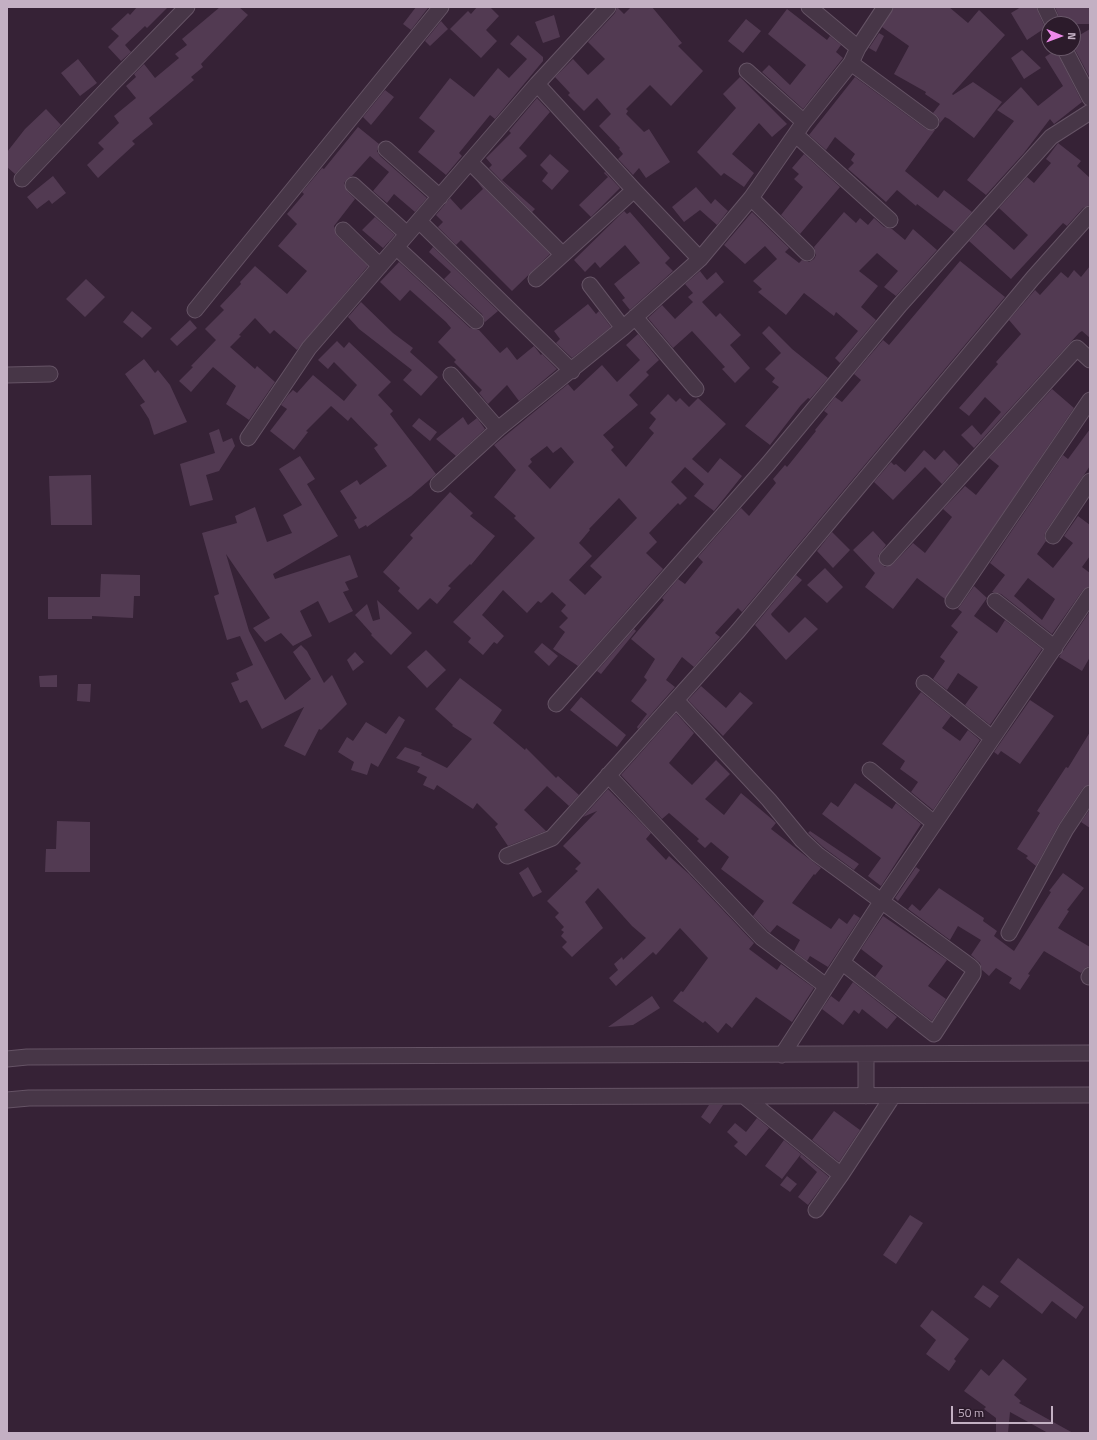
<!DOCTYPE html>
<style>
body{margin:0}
#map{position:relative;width:1097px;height:1440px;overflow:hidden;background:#362236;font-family:"Titillium Web",sans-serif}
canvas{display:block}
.frame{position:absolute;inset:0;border:8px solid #c3b0c3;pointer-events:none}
.north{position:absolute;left:1041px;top:16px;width:40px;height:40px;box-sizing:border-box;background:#2c1b2b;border:1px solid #685768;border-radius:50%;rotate:91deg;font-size:11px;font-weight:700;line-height:16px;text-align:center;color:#c3b0c3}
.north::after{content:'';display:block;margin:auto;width:14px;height:18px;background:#ee8aea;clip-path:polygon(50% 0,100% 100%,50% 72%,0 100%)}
.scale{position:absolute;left:951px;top:1406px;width:102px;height:18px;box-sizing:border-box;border:2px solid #c3b0c3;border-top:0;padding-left:5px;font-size:12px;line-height:14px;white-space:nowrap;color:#c3b0c3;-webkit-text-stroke:3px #2c1b2b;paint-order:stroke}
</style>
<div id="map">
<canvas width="1097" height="1440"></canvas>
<div class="frame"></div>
<div class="north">N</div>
<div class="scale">50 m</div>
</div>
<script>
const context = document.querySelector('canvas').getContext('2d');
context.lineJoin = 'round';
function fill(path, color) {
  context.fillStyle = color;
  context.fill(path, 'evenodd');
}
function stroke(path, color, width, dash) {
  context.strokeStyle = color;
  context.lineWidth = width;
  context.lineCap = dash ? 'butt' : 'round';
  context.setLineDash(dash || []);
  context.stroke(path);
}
const building = new Path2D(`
 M137,7H168L147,28L145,26L125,45L131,52L121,61L108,47L119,36L111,29L128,13L130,15Z
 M220,7H239L248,15L201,64L203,67L191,77L194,80L149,118L153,124L132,141L135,144L98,178L87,165L104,149L98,143L119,123L114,116L136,98L126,86L136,77L134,74L144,64L155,78L179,58L175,54L187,45L182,39Z
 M416,7L428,8L411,30L403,24Z
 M477,7H490L499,16L486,30L497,41L481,58L450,29L468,11L471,14Z
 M617,7L624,14L631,7H652L682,43L678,46L703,71L671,106L650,85L626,109L628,111L626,114L644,132L649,129L670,162L646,178L639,168L633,175L618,159L623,154L619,149L620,148L599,126L611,114L597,98L584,111L568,95L570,93L555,77L573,59L588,75L605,59L588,42L615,13Z
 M894,7H949L968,23L979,10L1005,35L952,94L953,95L973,82L1002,102L974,138L949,119L945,117L940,123L939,118L933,113L940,104L925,94L926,92L894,74L909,46L882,27Z
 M1021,7H1036L1045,28L1027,40L1011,13Z
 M1055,7H1090V24H1062Z
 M787,9L827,40L830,36L841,45L836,52L843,58L803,109L762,72L769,65L790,85L806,65L768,34Z
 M554,15L560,37L543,43L535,22Z
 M746,19L761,31L743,53L728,41Z
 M441,21L448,29L430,46L425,41Z
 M1090,29V78L1073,46V39Z
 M879,33L884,36L876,52L869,48Z
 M518,35L543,57V61L495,119L490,115L459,153L462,156L446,175L418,152L435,131L419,118L450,78L474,97L498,68L509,78L527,59L510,44Z
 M1022,50L1041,68L1024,79L1011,58Z
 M1056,50L1082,102L1054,124L1050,119L1024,153L986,195L967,180L1014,121L997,110L1021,87L1038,106L1063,86L1045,57Z
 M78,59L97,83L80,96L61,73Z
 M740,77L787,124L772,137L759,123L732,154L754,173L744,187L724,173L721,176L697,152L736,108L723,94Z
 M855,77L926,129L935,130L905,171L938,198L944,190L972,212L954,232L917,204L916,206L897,190L886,202L848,169L854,163L851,160L855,154L835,137L826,150L809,135Z
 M385,90L394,97L371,125L363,117Z
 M537,98L550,112L519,148L527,156L502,180L535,209L532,212L489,168L492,165L486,158L511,133L509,131Z
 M46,109L61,125L15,174L7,167V152L25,129Z
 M358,127L379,144L377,151L380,156L427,198L415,212L394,194L387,203L373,191L389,172L370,156L352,176L347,179L344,183L347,191L355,199L334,226L337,236L368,266L297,350L274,330L270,334L255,318L239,335L241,336L230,347L255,369L257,366L275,382L249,420L226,404L236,386L213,367L191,392L179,381L193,367L191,366L216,340L205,329L224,310L220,306L241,284L240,282L255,266L287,294L307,271L278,246L297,224L287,214L304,194L302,192L322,168L324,169Z
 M1058,143L1081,161L1077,166L1090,178V205L1083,208L1067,226L1063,223L1011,279L969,241L985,224L1014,250L1028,235L999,208L1027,177L1034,183L1051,163L1046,159Z
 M550,154L569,171L552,190L542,181L548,173L540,165Z
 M804,154L840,187L800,234L781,215L803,187L794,179L799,174L792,168Z
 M605,172L620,188L591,217L579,205L608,177L604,173Z
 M53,176L66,193L52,204L49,200L37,209L27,197Z
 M476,180L550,254L512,291L461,240L456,245L438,227L443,222L436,215L450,198L461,210L483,189Z
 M696,187L711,204L715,199L728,211L717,225L700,210L684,222L672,207Z
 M624,211L627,214L630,212L670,258L665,263L673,271L630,310L622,300L625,298L614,284L640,263L625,245L600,268L595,262L585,272L574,260Z
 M752,212L789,248L785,252L799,263L802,260L809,262L814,259L816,255L814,247L844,212L856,223L860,218L868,225L874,218L884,227L892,229L905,240L913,229L937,250L896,296L884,287L898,271L877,253L859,271L878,286L861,307L876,320L840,363L835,358L858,331L836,312L834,316L804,293L786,315L758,292L762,289L753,281L777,259L765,246L745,264L724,245Z
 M375,217L395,235L383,248L362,230Z
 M433,247L498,311L485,322L482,314L444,279L451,272L429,252Z
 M960,261L1005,297L742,612L738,608L715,633L720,637L694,667L682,657L666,680L675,687L638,729L637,727L647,714L631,701L647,680L644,677L655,659L631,639L664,600L662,598L678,579L685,584L703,562L698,557L741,508L749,516L776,483L773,479L785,465L787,467L816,431L815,430L828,414L824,411L835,397L842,402L861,380L854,374L883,340L889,345Z
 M399,262L470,328L479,330L500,353L507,347L517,360L534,346L541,355L542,354L557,369L519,401L507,385L488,404L479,393L482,390L454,362L456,360L438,342L451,328L446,322L410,290L400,301L380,282Z
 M1090,266V338L1082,331L1079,333L974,448L961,435L972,425L981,435L1001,412L985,397L969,416L959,408L998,364L996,362L1021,334L1009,320L1035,290L1040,295L1061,272L1068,278L1074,270L1081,277Z
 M700,271L707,280L716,272L724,282L702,302L716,317L720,313L741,335L730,345L750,368L735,383L722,369L725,367L692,331L673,348L648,318L662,305L675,319L693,302L688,297L693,293L685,284Z
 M86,279L105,297L85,317L66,299Z
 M361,302L393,333L413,348L410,352L438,377L421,396L403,380L412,370L359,329L348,317Z
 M588,304L596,314L599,311L611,327L572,358L556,343L560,339L554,331Z
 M132,311L152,328L142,338L123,322Z
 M190,320L197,328L177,346L170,339Z
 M769,326L792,349L828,378L810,399L808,398L801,405L770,445L745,426L779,387L772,382L775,378L765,369L781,353L762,333Z
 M638,334L659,360L646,372L649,375L629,395L638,405L603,435L614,447L611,450L626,467L654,433L649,428L656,419L650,413L668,394L676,402L680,398L689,407L698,398L726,424L692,459L708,473L720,458L742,476L714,511L694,496L704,484L685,467L671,482L687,498L680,505L678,503L649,533L657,542L646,553L663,569L578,666L553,649L565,632L559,627L568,618L561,611L566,605L552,592L541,603L538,601L527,613L503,590L482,615L504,636L497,644L494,642L483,655L468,642L471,638L453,622L535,538L514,518L516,516L494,497L516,470L494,445L568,384L574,391L602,365L617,382L640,360L626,345ZM547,446L553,453L561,447L574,462L550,489L528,466L532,462L530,459ZM619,498L637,518L590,566L602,577L585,595L569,580L592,556L579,543L590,530L589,529Z
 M337,341L344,348L349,342L391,382L378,395L393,411L390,414L436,474L411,496L367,527L366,525L359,529L354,520L357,518L340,491L357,480L360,485L387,466L374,448L378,445L351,417L348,421L331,406L306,431L308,432L294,450L270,431L287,409L281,405L288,395L293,390L297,393L313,375L344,401L357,385L334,362L328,369L318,360Z
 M144,359L155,373L158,370L170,385L187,422L154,435L149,419L140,405L145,402L125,374Z
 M1052,389L1074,408L945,599L917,578L893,609L865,587L875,573L853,550L873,531L886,545L878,556L881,564L885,567L893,564L913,543L925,553L952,517L943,509L965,486L976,495L999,466L989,458Z
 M463,417L468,425L477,418L485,429L456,456L436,439Z
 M419,418L437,432L430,441L412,426Z
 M219,429L223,442L232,438L235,446L219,471L206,475L213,500L190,506L180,464L215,453L209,433Z
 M1090,429V466L1046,531L1044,536L1046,541L1037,554L1053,568L1073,543L1064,536L1078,516L1090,525V556L1082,567L1090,573V586L1083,590L1052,634L1001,594L992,592L1005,575L990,563L1063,455L1068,459ZM1028,578L1055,599L1042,620L1014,596Z
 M924,450L935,460L944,450L959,465L942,484L925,467L893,500L874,482L891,462L894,465L896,464L905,472Z
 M300,456L315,479L307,484L338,536L273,574L275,579L350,555L358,577L345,582L349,590L343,592L353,611L329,623L318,601L300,611L312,636L293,646L281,633L265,642L253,628L270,618L226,554L249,631L285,700L311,679L293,652L301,645L307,651L324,683L332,675L347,704L321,730L319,729L305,756L284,746L304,707L262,729L247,700L240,703L231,683L239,680L236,673L253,665L240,636L227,640L214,596L219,594L202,533L237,523L235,516L255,507L267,542L292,533L283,515L302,505L279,469Z
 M91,475L92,525H51L49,476Z
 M450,492L473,513L470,516L495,536L471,565L470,564L448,586L451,588L437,604L430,598L418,610L398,591L400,588L383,572L413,538L410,535Z
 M832,532L850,550L833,568L817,551Z
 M825,568L843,587L827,603L807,585Z
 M101,574L140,575V596H134L133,618L92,616V619H48V597H100Z
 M796,575L802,580L771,614L772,616L789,633L805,617L818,629L786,660L755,625Z
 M974,586L987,598L974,616L997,633L1005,620L1042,649L990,725L965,705L978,687L958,673L947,690L933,679L945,661L940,657L958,632L951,626L962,612L958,609Z
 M377,600L412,633L391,655L371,635L372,634L355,615L367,604L373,621L380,619Z
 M1090,611V657L1082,671L1059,657Z
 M634,629L636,631L601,674L597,671Z
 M542,643L558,656L549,666L534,652Z
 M426,650L446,670L427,688L407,667Z
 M355,652L364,662L353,671L347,660Z
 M57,675V687H40L39,676Z
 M460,678L502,710L493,723L525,750L526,748L556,778L558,776L579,795L569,806L547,786L524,810L546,831L508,846L495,827L498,824L477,803L473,809L437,785L434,790L423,785L427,777L417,772L420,767L396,758L405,747L422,753L421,755L447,768L472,739L452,726L453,725L435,709Z
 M78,684H91L90,702L77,701Z
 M701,686L726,708L740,692L753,703L723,736L688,700Z
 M921,692L951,716L942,728L960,741L968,730L980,740L933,810L911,792L918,782L900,769L905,761L882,744Z
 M581,697L626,735L617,747L570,710Z
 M1030,700L1054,716L1020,764L1001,751L998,755L994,752Z
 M676,713L694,733L669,763L674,768L692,785L716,760L730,774L705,799L724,815L741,793L773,820L776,823L771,829L821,868L815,875L814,874L792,903L831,929L839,918L847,924L854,914L860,918L828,967L810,956L807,961L794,951L800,940L777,925L770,933L753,916L764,901L721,869L729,857L711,842L705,848L697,841L699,839L669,813L662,819L621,775Z
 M399,716L405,720L378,767L371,763L367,775L351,770L354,762L338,752L347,737L353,741L366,722L386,734Z
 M1090,732V784L1083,788L1059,824L1036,866L1026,858L1028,856L1017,849L1040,813L1037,811L1066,767L1068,768Z
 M855,783L892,809L896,803L921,824L881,886L868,876L881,858L822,814L831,802L838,807Z
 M608,789L651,833L646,839L666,860L669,856L689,874L754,943L749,949L777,970L781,964L814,988L792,1022L756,997L732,1028L726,1023L718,1033L705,1021L703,1023L673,1001L681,991L683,992L708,958L680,928L656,955L653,952L616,986L609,978L618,970L614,964L622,957L623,960L646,938L632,926L598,888L585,902L603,928L572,957L562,947L567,942L561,936L564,932L561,930L564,927L555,917L559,913L547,901L578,871L575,869L581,863L563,846L597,811L583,817Z
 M1090,809V828L1081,822Z
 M57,821L90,822V872H45L46,849H56Z
 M810,831L859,864L854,870L823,847L808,833Z
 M528,867L542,892L533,897L519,873Z
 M916,867L920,870L898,901L895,898Z
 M1063,873L1084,888L1067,910L1069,911L1058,928L1090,947V966L1085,968L1081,973L1044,951L1028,974L1030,975L1020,990L1009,983L1012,978L996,968L989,976L982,970L980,963L971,955L981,940L958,926L950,940L908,909L912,904L920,911L939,888L984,918L983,921L997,931L994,936L1014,951L1051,892L1049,891Z
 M883,916L947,960L928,986L946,999L932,1021L875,977L883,966L861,949Z
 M853,982L897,1017L887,1029L862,1009L859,1014L854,1010L843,1025L822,1009L831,996L839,1002Z
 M652,996L660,1008L633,1025L608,1027Z
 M709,1105H723L710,1124L701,1117Z
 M834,1111L860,1130L839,1162L812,1140Z
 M757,1118L769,1128L746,1156L734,1146L738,1142L727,1132L735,1123L746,1132Z
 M784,1140L801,1154L782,1179L765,1166Z
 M801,1154L829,1177L808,1205L798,1197L817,1172L800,1157Z
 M787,1176L797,1184L790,1192L780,1185Z
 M910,1215L923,1223L896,1264L883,1255Z
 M1018,1258L1084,1307L1076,1319L1052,1301L1042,1314L1000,1282Z
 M983,1285L999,1296L990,1308L974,1297Z
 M932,1310L969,1339L954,1359L956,1361L949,1371L926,1354L936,1340L920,1326Z
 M1003,1359L1027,1379L1014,1395L1021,1401L1019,1403L1073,1433H1048L1010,1412L1008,1433H996V1418L984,1409L986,1407L964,1391L981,1369L989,1376Z`);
const minor = new Path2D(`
 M809,7L858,48
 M1045,7L1053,24
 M1064,48L1090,98
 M851,63L931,122
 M747,71L804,122
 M537,84L634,190L700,259
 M796,135L890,220
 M386,149L440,197
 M470,162L562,254
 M22,179L110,86L187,7
 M353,185L407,234
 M751,198L807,253
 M419,221L572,371
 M343,230L380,266
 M396,247L476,321
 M536,279L634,190
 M590,285L623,328
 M195,310L441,7
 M635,317L696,389
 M7,375L50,374
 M451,375L498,429
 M248,438L309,348L537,84L608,7
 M438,484L498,429L623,328L700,259L751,198L804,122L851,63L858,48L885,7
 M1053,536L1090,481
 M887,558L1077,348L1090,360
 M953,601L1090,400
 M995,601L1055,648
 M924,683L992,738
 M676,700L769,800L802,840L817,854L970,966L973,969V974L934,1034L843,963
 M556,704L768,464L900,305L1051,137L1090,112
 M870,770L934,823
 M608,775L762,938L826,986
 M507,856L552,838L738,631L1033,278L1090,214
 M1009,933L1066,829L1090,793
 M1089,977L1090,975
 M782,1055L881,902L1090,595
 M7,1059L27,1057L1090,1053
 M866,1096V1054
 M745,1097L841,1175
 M7,1100L29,1098L1090,1095
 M816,1210L841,1175L893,1096`);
fill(building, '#523a52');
stroke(minor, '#655365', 17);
stroke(minor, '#473647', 15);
</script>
